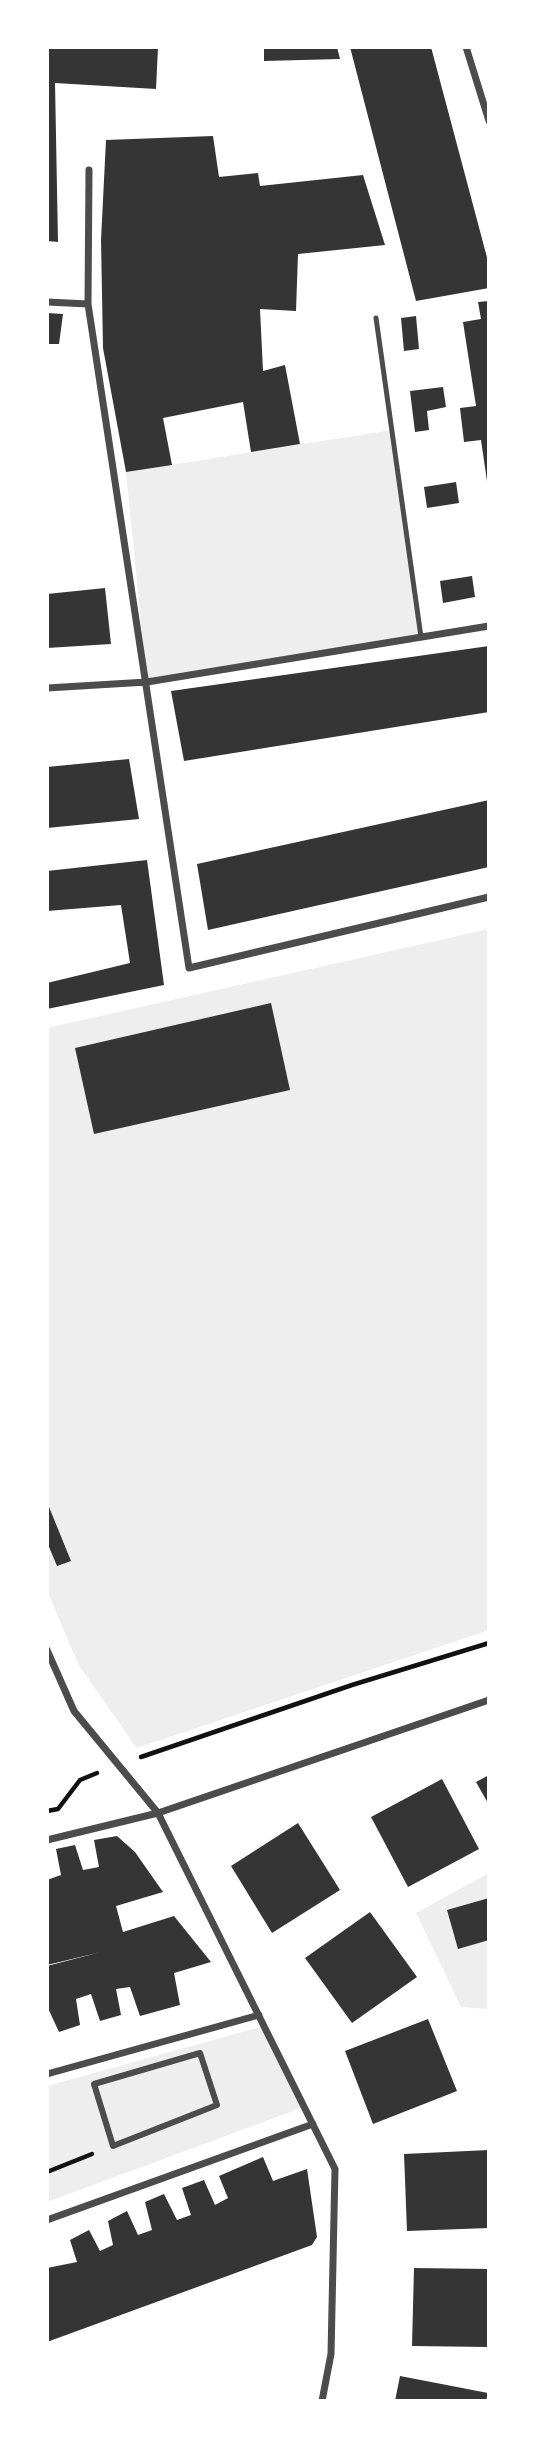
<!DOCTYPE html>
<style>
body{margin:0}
#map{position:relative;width:536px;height:2448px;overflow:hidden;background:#fff;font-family:Lato,sans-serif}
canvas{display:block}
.frame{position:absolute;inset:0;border:49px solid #fff;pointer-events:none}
</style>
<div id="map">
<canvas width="536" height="2448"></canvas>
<div class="frame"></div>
</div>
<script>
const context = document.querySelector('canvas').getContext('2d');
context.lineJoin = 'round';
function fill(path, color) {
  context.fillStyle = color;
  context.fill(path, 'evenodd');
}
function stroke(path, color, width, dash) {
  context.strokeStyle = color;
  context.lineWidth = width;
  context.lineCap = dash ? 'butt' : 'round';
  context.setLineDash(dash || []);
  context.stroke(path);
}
const green = new Path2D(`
 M392,430L421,637L147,682L126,472Z
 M489,929V1630L137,1748L78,1664L47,1590V1028Z
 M489,1873V2009L461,2007L416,1913Z
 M264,2026L304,2107L47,2202V2086Z`);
const building = new Path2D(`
 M47,47H158L156,89L55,83L58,242L47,241Z
 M264,47H337L340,59L264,61Z
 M350,47H431L489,265V288L416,301Z
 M213,136L219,177L258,173L260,186L363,175L385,245L298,254L296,311L260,309L263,371L285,365L300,444L251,452L243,402L163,418L172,465L126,472L103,348L101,240L106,140Z
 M489,301V481H487L481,440L464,442L460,408L476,406L463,322L481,319L478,302Z
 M47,313L63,314L59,344H47Z
 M416,316L419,349L404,351L401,318Z
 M443,387L446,407L427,411L429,430L415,432L410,391Z
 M456,482L459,503L427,508L424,487Z
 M472,576L475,597L443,603L440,581Z
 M105,588L111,644L47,648V594Z
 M489,646V712L184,761L171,691Z
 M129,759L139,819L47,828V767Z
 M489,800V867L208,930L197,864Z
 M147,860L164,985L47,1009V983L130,963L121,905L47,911V871Z
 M271,1003L290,1090L94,1134L75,1048Z
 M47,1502L71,1561L57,1566L47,1542Z
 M489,1775V1805L476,1782Z
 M442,1779L479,1849L408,1887L371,1817Z
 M298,1823L340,1890L272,1933L231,1866Z
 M117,1836L135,1852L163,1892L116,1906L123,1932L174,1916L211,1962L174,1973L180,2005L140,2016L130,1987L116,1989L121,2015L100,2021L91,1994L76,1999L80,2025L59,2032L47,2006V1966L101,1952L47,1965V1880L61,1875L56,1849L75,1845L83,1870L99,1867L94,1840Z
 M489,1898V1940L458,1949L447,1910Z
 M370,1912L417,1977L352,2023L305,1958Z
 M428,2019L457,2091L373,2124L345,2051Z
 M489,2150V2228L407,2231L404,2154Z
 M263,2157L273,2181L307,2169L317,2237L312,2245L47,2342V2268L77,2262L70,2240L89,2230L100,2251L113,2245L108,2221L127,2211L138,2235L152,2230L145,2202L164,2194L177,2220L191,2215L182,2188L204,2180L215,2205L228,2198L219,2176Z
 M414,2268L489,2269V2347L412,2346Z
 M400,2376L488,2393L486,2401H395Z`);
const path = new Path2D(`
 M141,1757L352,1685L489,1643
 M47,1811L58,1809L80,1780L97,1773
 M47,2172L92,2154`);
const service = new Path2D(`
 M376,318L421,637`);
const pedestrian = new Path2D(`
 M200,2053L217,2105L113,2146L94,2084Z`);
const minor = new Path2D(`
 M466,47L489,121
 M89,170L88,304L189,968L489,897
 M47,302L88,304
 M47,688L147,682L489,626
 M47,1650L74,1711L158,1813L335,2169L331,2354L322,2401
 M47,1840L158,1813L489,1700
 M47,2074L259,2015
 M47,2220L313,2124`);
fill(green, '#eee');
fill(building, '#353535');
stroke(path, '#111', 4.5);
stroke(service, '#4c4c4c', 5);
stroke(pedestrian, '#4c4c4c', 6);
stroke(minor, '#4c4c4c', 7);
</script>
